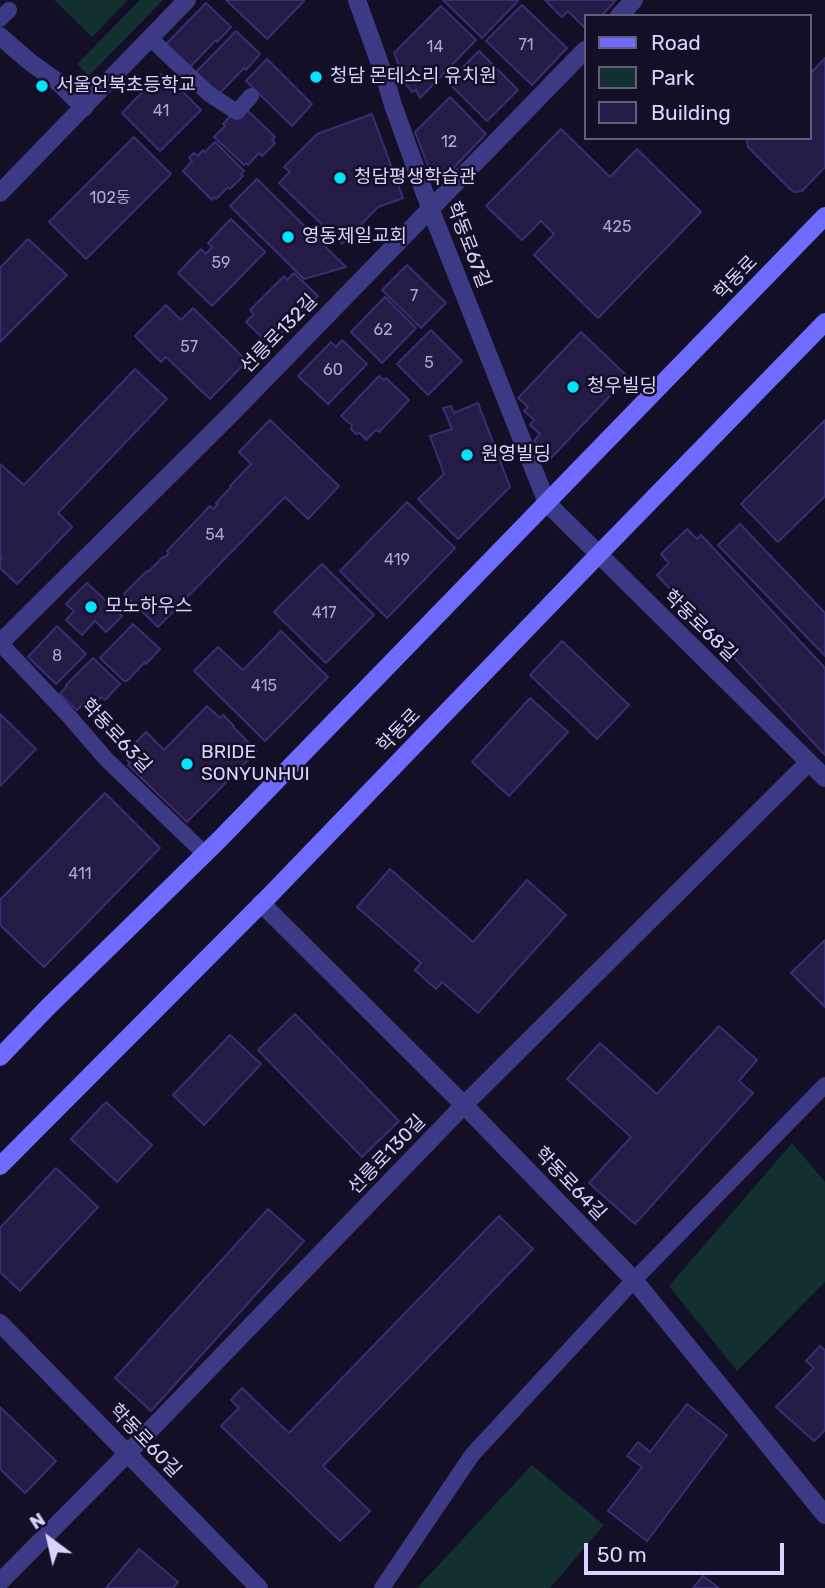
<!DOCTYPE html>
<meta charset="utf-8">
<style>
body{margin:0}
#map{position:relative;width:825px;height:1588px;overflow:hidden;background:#130f26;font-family:Rubik,sans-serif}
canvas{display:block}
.legend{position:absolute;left:584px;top:14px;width:228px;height:126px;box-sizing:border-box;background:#130f26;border:2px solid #625e7d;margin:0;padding:9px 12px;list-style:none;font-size:21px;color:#d9d4ff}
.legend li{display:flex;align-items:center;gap:14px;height:35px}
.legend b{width:35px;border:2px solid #625e7d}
.north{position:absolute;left:14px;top:1504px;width:70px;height:70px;-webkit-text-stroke:5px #130f26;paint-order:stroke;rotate:327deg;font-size:19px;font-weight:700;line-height:28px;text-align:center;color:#d9d4ff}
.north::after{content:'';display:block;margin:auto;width:24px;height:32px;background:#d9d4ff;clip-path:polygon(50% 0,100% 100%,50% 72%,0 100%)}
.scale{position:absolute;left:584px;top:1543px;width:200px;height:32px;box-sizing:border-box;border:4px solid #d9d4ff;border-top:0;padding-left:9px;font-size:21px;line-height:24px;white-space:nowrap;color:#d9d4ff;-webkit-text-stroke:5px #130f26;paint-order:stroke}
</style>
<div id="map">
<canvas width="825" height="1588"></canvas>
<ul class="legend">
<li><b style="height:9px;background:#6f6bff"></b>Road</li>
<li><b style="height:19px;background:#12302f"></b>Park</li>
<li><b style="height:19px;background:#241b47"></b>Building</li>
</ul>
<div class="north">N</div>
<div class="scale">50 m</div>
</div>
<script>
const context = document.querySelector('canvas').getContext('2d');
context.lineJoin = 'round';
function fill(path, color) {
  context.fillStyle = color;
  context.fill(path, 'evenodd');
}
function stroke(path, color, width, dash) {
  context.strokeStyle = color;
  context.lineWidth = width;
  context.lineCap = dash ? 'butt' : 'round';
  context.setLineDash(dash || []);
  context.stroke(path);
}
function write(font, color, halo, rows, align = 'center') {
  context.font = font + ' Rubik,"Noto Sans KR",sans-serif';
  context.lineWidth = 5;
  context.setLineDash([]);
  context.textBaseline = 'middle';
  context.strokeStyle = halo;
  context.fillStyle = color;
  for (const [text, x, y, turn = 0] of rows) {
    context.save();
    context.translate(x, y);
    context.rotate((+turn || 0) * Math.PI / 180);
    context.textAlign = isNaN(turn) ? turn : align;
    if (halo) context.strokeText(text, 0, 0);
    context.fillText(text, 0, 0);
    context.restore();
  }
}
const green = new Path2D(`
 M54,0H128L92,37Z
 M140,0H163L89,76L77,64Z
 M792,1143L825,1182V1282L737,1371L669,1286Z
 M532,1465L604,1525L550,1588H417Z`);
const building = new Path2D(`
 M226,0H303L304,1L267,39Z
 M443,0H517L518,1L482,38Z
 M545,0H616L601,16H585V28L568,11L562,17Z
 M206,3L231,27L217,42L216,40L189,68L165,45Z
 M522,5L567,48L532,85L486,41Z
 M441,6L476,40L420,98L416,90L412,92L406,84L394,53Z
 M236,31L260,54L246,70L244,68L218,95L195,73Z
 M479,51L518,90L487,121L448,82Z
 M825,58V167L802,191L795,192L791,190L748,147L747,140L748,138H809V75Z
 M267,59L312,104L292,126L246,81Z
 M160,74L168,77L201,110L160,151L122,113Z
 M450,97L486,134L447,175L430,171L415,132Z
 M247,110L275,137L272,140L275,143L262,156L259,153L248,165L246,163L244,165L214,137L225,126L223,124L233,113Z
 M372,114L403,198L378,207L342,244L279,183L290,172L284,167L317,134Z
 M561,129L610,177L637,149L701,212L598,318L534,255L554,234L541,221L522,240L486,206Z
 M134,137L171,174L86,259L49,222Z
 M215,142L244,171L241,174L243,176L230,189L228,187L216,199L214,197L212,200L183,171L192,161L189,158L194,153L198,156L203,150L205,152Z
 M257,179L346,267L304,279L230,206Z
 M231,219L265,252L212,306L178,273L201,249L206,254L212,247L208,243Z
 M28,239L67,275L0,342V268Z
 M407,265L446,303L421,328L382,290Z
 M294,273L318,296L270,345L246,322L254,314L250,310L284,276L287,280Z
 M385,297L416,328L382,363L351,332Z
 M166,305L181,320L193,308L247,361L210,399L166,357L161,362L135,336Z
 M431,330L462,361L428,395L397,364Z
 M581,332L628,377L551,458L534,441L540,434L530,425L534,420L524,411L528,407L518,398Z
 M342,340L367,364L328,404L298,376L331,342L336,347Z
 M135,369L167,399L58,513L72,527L17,584L0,568V560L2,557L0,555V464L24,485Z
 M379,376L384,380L386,378L409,400L379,432L376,430L366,440L360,433L356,434L351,429L352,425L341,416Z
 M478,403L510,487L458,539L418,499L444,474L430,436L452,429L443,408L451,406L454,413Z
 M270,420L339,486L308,519L285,497L158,627L124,594L147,571L148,572L163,557L164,558L169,553L167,551L210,506L213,509L218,504L216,503L231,487L230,486L251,464L239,452Z
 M825,420V496L778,542L741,504Z
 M407,502L455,548L387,618L340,571Z
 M740,524L825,613V656L718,545Z
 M687,529L697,539L701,535L825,668V755L657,575L669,563L661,554Z
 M322,564L374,615L326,663L274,612Z
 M87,583L122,616L106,632L95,621L82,635L66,620L74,611L66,604Z
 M133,624L160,649L146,664L145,662L127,681H124L100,658Z
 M57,626L86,654L56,684L28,657Z
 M281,631L328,677L265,741L194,671L218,647L243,670Z
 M562,641L629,705L597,739L530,675Z
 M93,658L120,684L105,700L101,697L90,709L84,703L77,710L60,694L67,686L66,685Z
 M530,698L568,732L509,796L472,762Z
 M207,706L220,718L223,715L234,726L233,727L257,751L187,822L128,765L130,763L127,760V752L146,732L164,750Z
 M0,714L36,749L0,786Z
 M105,793L160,848L44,967L0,925V900Z
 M390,869L473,942L527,880L566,915L478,1013L442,982L436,989L415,970L421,963L357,907Z
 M825,940V1007L791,973Z
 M295,1014L399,1121L362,1157L258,1050Z
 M719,1026L757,1060L739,1081L753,1093L635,1224L589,1183L631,1137L567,1079L600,1043L657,1094Z
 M230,1035L261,1064L204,1125L173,1095Z
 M106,1102L152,1145L117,1182L71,1139Z
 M56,1168L98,1207L20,1291L0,1272V1228Z
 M268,1209L304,1241L151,1411L115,1378Z
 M499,1216L533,1249L323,1466L370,1511L340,1541L221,1426L239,1408L231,1400L242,1388L289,1433Z
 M820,1346L825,1350V1430L814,1441L776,1407L814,1368L806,1361Z
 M687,1404L727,1435L647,1541L608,1511L642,1467L627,1456L638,1442L650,1452Z
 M0,1407L56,1461L25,1493L0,1469Z
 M139,1549L178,1582L173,1588H106Z
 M703,1576L719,1588H693Z`);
const service = new Path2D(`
 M0,19L9,10
 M150,38L209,94L237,112L251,96
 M0,643L68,715L106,759L205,854
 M382,1588L472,1455L634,1280L825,1085`);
const pedestrian = new Path2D(`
 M0,36L30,62L59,83L84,108`);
const minor = new Path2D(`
 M357,0L385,78L393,105L430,208L547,503L825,778
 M619,16L634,0
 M0,193L187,0
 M0,643L230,415L585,50
 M261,903L464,1105L634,1280L825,1515
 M0,1323L259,1588
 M0,1582L128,1453L464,1105L809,762`);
const secondary = new Path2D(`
 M0,1057L48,1007L219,840L825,216
 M0,1166L271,894L598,555L825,322`);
const markers = [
 [316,77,7,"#00e5ff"],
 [42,86,7,"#00e5ff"],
 [340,178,7,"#00e5ff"],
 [288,237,7,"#00e5ff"],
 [573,387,7,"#00e5ff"],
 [467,455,7,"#00e5ff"],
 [91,607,7,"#00e5ff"],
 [187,764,7,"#00e5ff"]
];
const numberNames = [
 ["71",526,45],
 ["14",435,47],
 ["41",161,111],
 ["12",449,142],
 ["102동",110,198],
 ["425",617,227],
 ["59",221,263],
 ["7",414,296],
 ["62",383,330],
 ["57",189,347],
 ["5",429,363],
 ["60",333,370],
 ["54",215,535],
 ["419",397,560],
 ["417",324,613],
 ["8",57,656],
 ["415",264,686],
 ["411",80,874]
];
const poiNames = [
 ["청담 몬테소리 유치원",330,77],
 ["서울언북초등학교",56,86],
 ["청담평생학습관",354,178],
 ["영동제일교회",302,237],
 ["청우빌딩",587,387],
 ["원영빌딩",481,455],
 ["모노하우스",105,607],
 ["BRIDE",201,753],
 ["SONYUNHUI",201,775]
];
const streetNames = [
 ["학동로67길",468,245,69],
 ["학동로",736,278,-46],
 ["선릉로132길",279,334,-46],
 ["학동로68길",700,626,44],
 ["학동로",399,731,-46],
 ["학동로63길",116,736,47],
 ["선릉로130길",387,1155,-46],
 ["학동로64길",570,1184,46],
 ["학동로60길",145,1441,46]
];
fill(green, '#12302f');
fill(building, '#241b47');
stroke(building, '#3b2d73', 2);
stroke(service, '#3d3a85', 16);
stroke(pedestrian, '#3d3a85', 18);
stroke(minor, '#3d3a85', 18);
stroke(secondary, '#6f6bff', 18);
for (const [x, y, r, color] of markers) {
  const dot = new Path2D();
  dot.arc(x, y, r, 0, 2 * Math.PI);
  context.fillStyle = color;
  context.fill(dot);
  stroke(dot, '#130f26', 2.5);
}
write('16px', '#aca6d1', null, numberNames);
write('19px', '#d9d4ff', '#130f26', poiNames, 'left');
write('19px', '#d9d4ff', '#130f26', streetNames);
</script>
